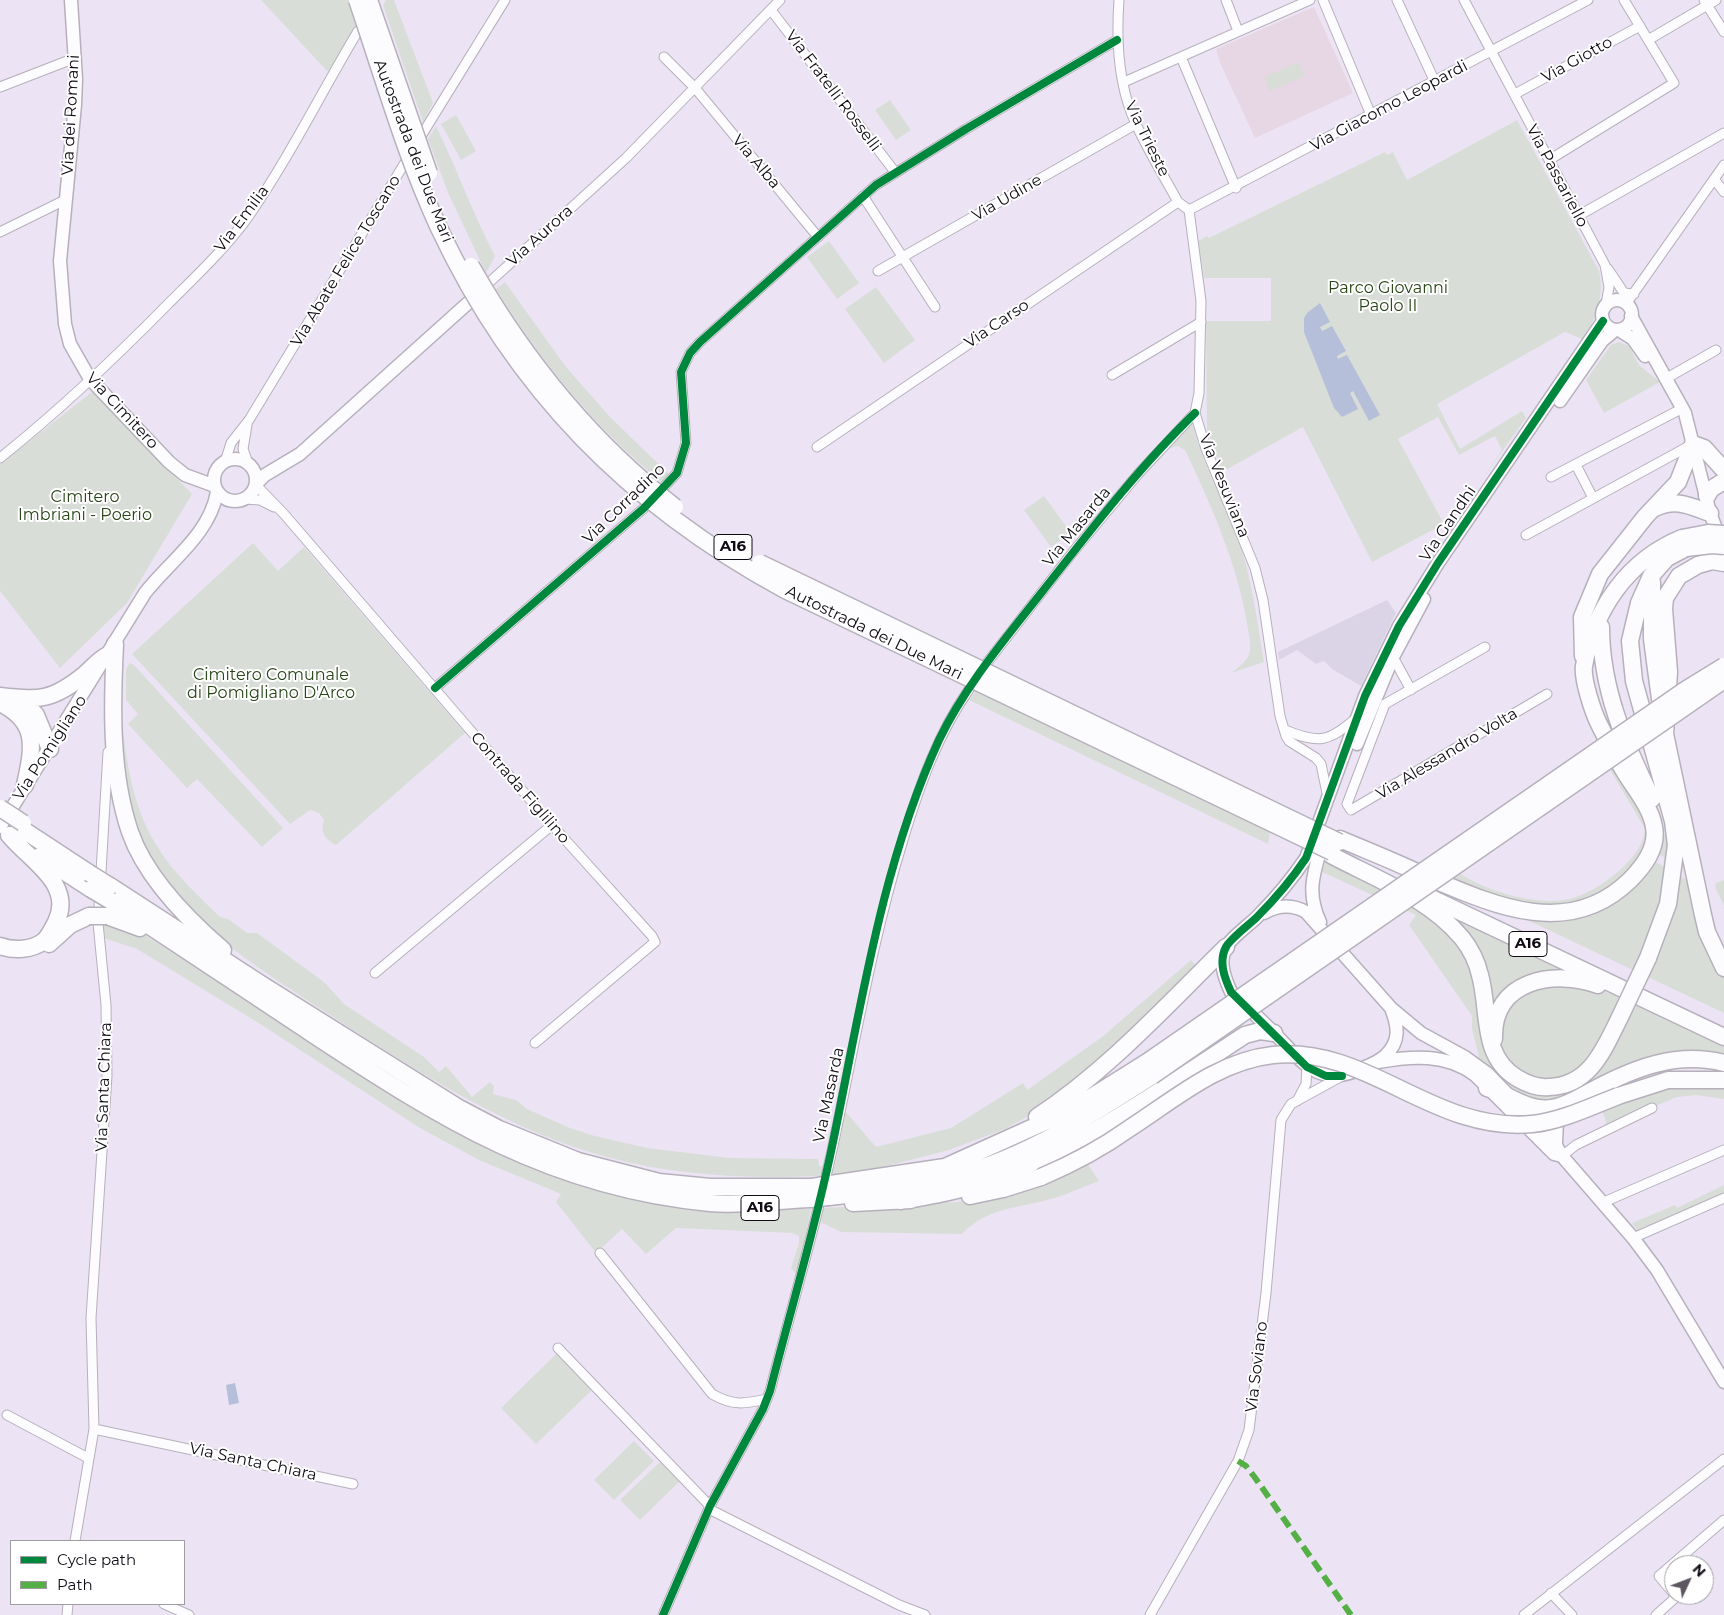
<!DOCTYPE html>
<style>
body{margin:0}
#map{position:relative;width:1724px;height:1615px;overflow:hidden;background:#ece4f4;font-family:Montserrat,sans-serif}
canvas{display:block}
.legend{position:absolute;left:10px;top:1540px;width:175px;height:65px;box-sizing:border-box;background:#fff;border:1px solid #9f9da1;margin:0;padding:6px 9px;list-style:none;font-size:15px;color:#0f0a14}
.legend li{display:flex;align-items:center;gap:10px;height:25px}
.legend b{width:25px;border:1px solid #9f9da1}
.north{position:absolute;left:1664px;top:1555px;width:50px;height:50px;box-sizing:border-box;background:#fff;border:1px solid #9f9da1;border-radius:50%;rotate:47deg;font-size:14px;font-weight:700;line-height:20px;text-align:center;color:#0f0a14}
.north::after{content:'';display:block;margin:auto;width:18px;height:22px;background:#5c5662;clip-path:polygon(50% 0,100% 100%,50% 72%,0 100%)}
</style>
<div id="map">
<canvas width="1724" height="1615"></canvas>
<ul class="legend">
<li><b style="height:6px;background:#00873e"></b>Cycle path</li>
<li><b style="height:6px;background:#54b044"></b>Path</li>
</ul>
<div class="north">N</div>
</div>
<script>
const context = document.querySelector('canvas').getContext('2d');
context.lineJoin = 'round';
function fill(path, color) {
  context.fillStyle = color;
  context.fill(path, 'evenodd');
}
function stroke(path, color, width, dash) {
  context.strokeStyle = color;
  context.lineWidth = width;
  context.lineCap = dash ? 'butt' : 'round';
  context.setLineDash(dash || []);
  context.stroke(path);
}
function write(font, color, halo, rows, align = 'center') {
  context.font = font + ' Montserrat,sans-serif';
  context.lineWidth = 4;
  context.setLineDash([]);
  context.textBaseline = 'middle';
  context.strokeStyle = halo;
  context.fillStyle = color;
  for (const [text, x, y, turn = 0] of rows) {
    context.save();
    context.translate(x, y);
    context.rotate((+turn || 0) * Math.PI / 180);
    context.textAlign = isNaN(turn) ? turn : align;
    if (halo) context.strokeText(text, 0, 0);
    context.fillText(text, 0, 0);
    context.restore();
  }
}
const commercial = new Path2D(`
 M1387,600L1396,613L1361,686L1332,669L1324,661L1316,664L1297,650L1279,660L1278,652Z`);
const education = new Path2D(`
 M1314,7L1353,93L1255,138L1221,65L1216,49Z`);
const green = new Path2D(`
 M261,0H349L357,25L328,72Z
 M386,0H394L433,103L423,122L383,5Z
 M1298,62L1305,76L1270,91L1264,77Z
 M890,100L911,130L896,140L875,110Z
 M456,115L476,151L461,160L441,124Z
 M1517,120L1599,271C1605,293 1596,321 1582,339L1565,332L1437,404L1460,449L1522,411L1526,418L1476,488L1502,450L1495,436L1459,455L1438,417L1398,439L1444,524L1372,562L1303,427L1222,472L1207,430L1206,321H1271V278H1204L1198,241L1207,236L1209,238L1385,152L1387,155L1393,152L1407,180Z
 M436,126C457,169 473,214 495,256L486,273L449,195L428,139Z
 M829,241L859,283L837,299L807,257Z
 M505,282L566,367L611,418L670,475L663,483C596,429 541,362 496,289Z
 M876,287L915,340L884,363L845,309Z
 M1619,342L1629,346L1639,365L1660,382L1604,413L1586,380L1611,345Z
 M92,392L192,494L127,603L60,668L0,591V464Z
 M1192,424C1203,465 1223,500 1238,538C1252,578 1257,621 1264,662L1231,673C1239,667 1249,660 1250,650C1251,641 1248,631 1247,623C1237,563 1211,505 1185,450L1178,446L1168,449Z
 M1044,496L1071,533L1051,547L1024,510Z
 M253,543L278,571L304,547L465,733L336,845C324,839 320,832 324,820L319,813L310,810L290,824L132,654Z
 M130,663L134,665L283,828L262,847L197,779L187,788L128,724L138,714L126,700V669Z
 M119,684C123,737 128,801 157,846C173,873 198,895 220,917L228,919L247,933H257L324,982L344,1004L424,1057L439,1072L446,1066L472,1097L490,1082L494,1086L493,1094L516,1100L527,1109L570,1128L591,1135L647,1148L730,1158L818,1159L819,1166L823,1167L820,1176C748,1179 677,1176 607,1157C510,1131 425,1076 341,1022C262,970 174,921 135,831C131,822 131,812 129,803C121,763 121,724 119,684Z
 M976,691L1270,831L1268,844L969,700Z
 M1612,766L1649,818L1644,859L1591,903L1527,907L1447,881L1459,873C1486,891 1540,908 1573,898C1592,892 1608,881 1622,868C1634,856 1643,846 1645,829L1609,768Z
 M1665,834L1670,845V860L1657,853Z
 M1327,858C1371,880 1427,898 1459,937C1467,946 1474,958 1477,970C1492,1019 1473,1088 1550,1091C1594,1093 1612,1047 1628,1015L1616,1009C1607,1027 1600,1051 1586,1066C1541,1115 1467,1044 1514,997C1523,988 1535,982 1548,982C1606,981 1672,1022 1724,1047V1056C1686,1051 1649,1056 1614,1074C1594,1084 1576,1096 1555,1104L1544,1105L1527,1100L1480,1061L1472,1029V1016L1409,925L1416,915L1322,872Z
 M1654,861L1692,883L1716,961L1724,976V1013L1523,918L1562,916Z
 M1724,880V906L1715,887L1716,883Z
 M104,920L141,933L403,1096L730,1209H811L797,1275L791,1268L799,1243V1236L792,1233L676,1228L646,1254L622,1229L596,1253L556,1202L561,1194L479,1160L420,1128L257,1022L137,949L104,938Z
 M1463,922L1568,971L1558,973L1495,1013L1468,934L1461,925Z
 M1191,960L1196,966L1125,1042L1041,1109L1005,1129L949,1150L868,1171L831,1176L837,1157L845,1111L876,1147L951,1128L1023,1083L1027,1090L1102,1037Z
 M1665,1085H1724V1099L1696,1095L1677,1097L1605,1127L1606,1121L1602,1111Z
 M1087,1163L1099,1181C1082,1187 1065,1196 1047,1200C1016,1208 985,1209 962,1234L841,1232L818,1221L822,1208L957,1202L997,1195Z
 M1724,1185V1197L1640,1234L1632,1223L1675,1205L1677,1208Z
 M557,1353L592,1390L536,1444L501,1408Z
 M634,1441L654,1461L614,1500L594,1480Z
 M661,1461L680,1481L640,1520L620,1500Z`);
const water = new Path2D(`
 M1320,303L1330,322L1320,327L1322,331L1332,326L1346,351L1337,356L1338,359L1347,355L1380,415L1369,421L1353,391L1350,393L1358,409L1342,417L1334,408L1304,332V318L1307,313Z
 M235,1383L239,1403L229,1405L226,1385Z`);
const street = new Path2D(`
 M1119,0C1116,42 1118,86 1136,124C1148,151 1164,176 1178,202L1189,210
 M1226,0L1238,31
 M1323,0L1371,115
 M1397,0L1435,82
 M1464,0L1605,265L1609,287L1606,305
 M1704,0L1724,32
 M771,10L895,172
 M1648,40L1716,0
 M664,57L695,88L818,237
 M1181,57L1236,188
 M1124,82L1310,0
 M0,87L75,58
 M1515,94L1640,26
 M418,141L505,0
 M1549,160L1674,83L1624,0
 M1714,179L1724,192
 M863,196L935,307
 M1189,210L1201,301L1199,393L1195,413L1206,449L1255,568L1263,600L1280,716L1286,736L1289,741L1316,758L1321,764L1327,793
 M1189,210L1588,0
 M1578,216L1724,133
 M0,232L65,200
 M1608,269L1624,293L1634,294
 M878,271L1136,124
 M482,289L626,158L780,0
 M1626,304L1724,165
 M1112,375L1201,322
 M1667,378L1716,350
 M247,425L243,449L248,463
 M817,447L1178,202
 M0,458C60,410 115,358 168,304C195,277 225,249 248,217C289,158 321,93 358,31
 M225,462L231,443L249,420L409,156
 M1576,465L1593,498
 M1551,477L1683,408
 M256,485L284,514L552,825L652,936L655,942L535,1043
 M245,499L260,500L274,507
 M1526,535L1691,445
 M1485,647L1385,704L1347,804L1351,810L1547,694
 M1393,657L1411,690
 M986,664L1073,552L1138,474L1195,413
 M435,688L644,508L677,473L686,443L681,372L690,353L700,342L876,185L966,129L1117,40
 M1285,730C1319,744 1329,742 1356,718
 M375,973L552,825
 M1297,1101L1306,1084L1307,1067
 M1562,1156L1576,1145L1652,1108
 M1604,1202L1724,1150
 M1633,1238L1724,1198
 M600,1253L712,1394C733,1406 744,1404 767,1399
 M558,1348L710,1506
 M7,1415L88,1458
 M94,1429L353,1484
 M709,1509L899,1605L925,1615
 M75,1541L94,1429L91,1318L107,1076L106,1005L98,923L108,752
 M1551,1593L1572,1615
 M164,1604L189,1615
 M67,1615L68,1604
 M663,1615L710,1506L763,1409L770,1391C791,1310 815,1228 833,1146C855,1043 872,940 903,840C919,787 938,733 970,688
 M1150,1615L1238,1461L1249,1430L1266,1293L1281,1120L1291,1104L1342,1076
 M1524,1615L1724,1459
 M1656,1615L1674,1599V1594L1659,1576L1724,1520`);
const secondary = new Path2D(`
 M71,0L76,79L75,105L60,261L65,324L70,344L90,379L169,462L185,475L215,486
 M1602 315a15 15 0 1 1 30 0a15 15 0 1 1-30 0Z
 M1631,316L1685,413L1710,513L1720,539
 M1619,330L1633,339L1645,356
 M1560,401L1602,341L1615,330
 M214 480a21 21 0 1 1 42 0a21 21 0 1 1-42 0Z
 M257,483L265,475L300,454L468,303
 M1357,744L1393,657L1424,599
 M0,827L145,593C170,561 210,534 217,492
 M1264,913C1278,905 1292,904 1306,912L1391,1008L1421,1033L1465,1057L1487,1073L1554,1142L1562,1156L1633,1238L1657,1270L1724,1382
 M1320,922C1305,890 1315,870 1324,838
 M1391,1008C1398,1026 1401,1041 1385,1056C1377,1063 1368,1066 1358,1070C1317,1087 1302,1061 1275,1034C1261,1020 1246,1006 1231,992C1225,979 1218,962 1226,947C1231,938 1249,925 1257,917C1275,899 1292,879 1306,858L1365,696L1399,626L1438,563L1603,321
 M1378,1062C1411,1056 1446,1053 1475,1075L1554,1154L1562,1156`);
const highway = new Path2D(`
 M1707,496L1711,489L1724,481
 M1655,508C1676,498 1690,506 1710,513
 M1724,563L1712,561L1698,565L1679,576L1665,598L1664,609L1669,672L1665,734L1703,915L1707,932L1724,968
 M1652,582V639L1660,699
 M1601,627C1601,689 1625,744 1652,799
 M115,644C112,705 110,773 130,832C146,878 187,919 223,950
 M1583,656L1582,617L1600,574L1645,517L1678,482L1693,444L1704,448L1724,470
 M0,696C39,701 53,700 84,675C93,667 98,660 108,655
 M20,698L36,715L50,749
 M0,703C39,722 33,748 25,785
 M19,827L89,873
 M1340,839C1368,851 1396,862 1423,875C1491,904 1568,941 1630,880C1644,866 1658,848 1654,827C1651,807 1634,788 1624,771C1615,756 1607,740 1599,724C1593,712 1582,679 1584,666C1594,609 1628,560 1682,538
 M1331,855C1376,879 1429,898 1462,938C1470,948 1477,962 1480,975C1490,1010 1480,1056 1517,1078C1527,1084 1538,1088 1549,1087C1590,1086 1604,1049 1620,1017
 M40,856L91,889
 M110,886L264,986L459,1108L499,1129L578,1161L659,1182L710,1187H812
 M1427,896L1724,1037
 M111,901C178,944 244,989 311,1033C440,1118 550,1188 710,1203C743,1206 778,1200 811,1199
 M107,916L140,928
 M49,944L70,925L89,916
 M0,946C14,951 32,950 44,941C49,936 53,928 56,922C75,884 29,860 9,835
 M1648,958L1668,904L1676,845L1673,821L1634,681L1630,641L1639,603L1651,576L1667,558L1686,548
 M1494,1039C1492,980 1554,969 1598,985
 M1487,1088C1509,1094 1528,1112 1552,1108C1567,1106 1580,1097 1593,1090C1634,1068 1677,1051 1724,1063
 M1618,1096L1668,1080H1724
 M1037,1117C1108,1070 1165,1007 1226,947
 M1554,1142L1555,1122L1562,1108
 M831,1184L945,1167L1069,1111L1147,1062
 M970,1196L1003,1189L1041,1177
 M828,1197C870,1192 915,1188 956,1176C1027,1156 1090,1116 1152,1076
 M900,1201C925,1197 950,1193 974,1185C1074,1153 1159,1091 1245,1035L1260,1031L1274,1033
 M853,1203L911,1200`);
const highwayBridge = new Path2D(`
 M357,0C383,76 405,155 439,228C515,390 629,505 785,590L1332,852
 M369,0L429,173
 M471,266C524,359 590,441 675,507
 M1682,538L1708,533L1724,534
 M1686,548L1712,545L1724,546
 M760,563L1339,842
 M0,808L23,823
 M89,873L110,886
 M91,889L111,901
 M89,916H107
 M1620,1017L1648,958
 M1147,1062L1685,690L1724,666
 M1152,1076L1724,680
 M1041,1177C1072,1164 1102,1148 1130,1128C1175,1099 1218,1061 1273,1055C1368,1045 1432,1133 1532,1124C1561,1121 1590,1107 1618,1096
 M812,1187L831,1184
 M811,1199L828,1197`);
const quiet = new Path2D(`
 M1238,1461L1246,1466L1256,1479L1351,1615`);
const cycleway = new Path2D(`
 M435,688L644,508L677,473L686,443L681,372L690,353L700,342L876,185L966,129L1117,40
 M1342,1076H1326L1307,1067L1231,992C1225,979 1218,962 1226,947C1231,938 1249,925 1257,917C1275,899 1292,879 1306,858L1365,696L1399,626L1438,563L1603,321
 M663,1615L710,1506L763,1409L770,1391C791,1308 816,1226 833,1142C861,1007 881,866 939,740C965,686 1005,639 1042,592C1090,531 1139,467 1195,413`);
const shields = [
 [733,547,38],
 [1528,944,38],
 [760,1208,38]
];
const shieldNames = [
 ["A16",733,547],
 ["A16",1528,944],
 ["A16",760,1208]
];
const streetNames = [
 ["Via Giotto",1577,60,-29],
 ["Via Fratelli Rosselli",833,91,53],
 ["Via Giacomo Leopardi",1389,106,-28],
 ["Via dei Romani",71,115,-87],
 ["Via Trieste",1147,139,64],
 ["Autostrada dei Due Mari",413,151,69],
 ["Via Alba",756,162,50],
 ["Via Passariello",1557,176,62],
 ["Via Udine",1007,198,-30],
 ["Via Emilia",242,219,-53],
 ["Via Aurora",540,236,-42],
 ["Via Abate Felice Toscano",346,261,-59],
 ["Via Carso",997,324,-34],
 ["Via Cimitero",122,411,47],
 ["Via Vesuviana",1224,486,68],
 ["Via Corradino",624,504,-44],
 ["Via Gandhi",1448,524,-56],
 ["Via Masarda",1077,527,-51],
 ["Autostrada dei Due Mari",874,633,26],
 ["Via Pomigliano",50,748,-57],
 ["Via Alessandro Volta",1447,754,-31],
 ["Contrada Figlilino",520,788,49],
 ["Via Santa Chiara",104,1087,-88],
 ["Via Masarda",829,1095,-78],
 ["Via Soviano",1257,1367,-83],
 ["Via Santa Chiara",253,1462,12]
];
const parkNames = [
 ["Parco Giovanni",1388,288],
 ["Paolo II",1388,306],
 ["Cimitero",85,497],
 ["Imbriani - Poerio",85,515],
 ["Cimitero Comunale",271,675],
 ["di Pomigliano D'Arco",271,693]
];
fill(commercial, '#dbd4e7');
fill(education, '#e7d6e3');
fill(green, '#d8ded7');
fill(water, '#b5bfda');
stroke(street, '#b6b0bc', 11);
stroke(secondary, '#b6b0bc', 15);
stroke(highway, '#b6b0bc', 19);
stroke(street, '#fcfbfd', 9);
stroke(secondary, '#fcfbfd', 12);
stroke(highway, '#fcfbfd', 16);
stroke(highwayBridge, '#b6b0bc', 19, []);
stroke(highwayBridge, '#fcfbfd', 16);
stroke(quiet, '#54b044', 6, [12, 6]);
stroke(cycleway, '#00873e', 8);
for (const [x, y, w] of shields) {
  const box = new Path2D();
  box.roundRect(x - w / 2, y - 12.5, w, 25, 4);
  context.fillStyle = '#fff';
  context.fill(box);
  stroke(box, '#0f0a14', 1);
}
write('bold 15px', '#0f0a14', null, shieldNames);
write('16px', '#0f0a14', '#fff', streetNames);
write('16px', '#274516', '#fff', parkNames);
</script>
